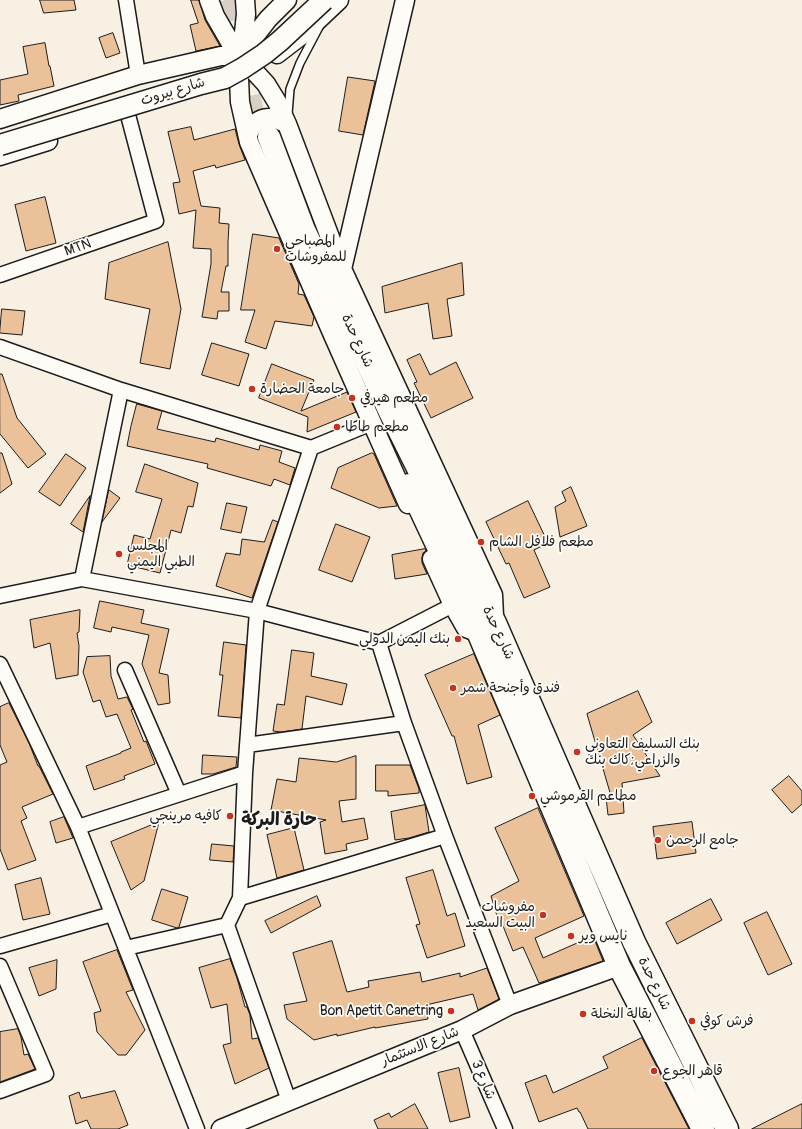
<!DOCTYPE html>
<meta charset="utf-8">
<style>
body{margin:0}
canvas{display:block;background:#f9f0e4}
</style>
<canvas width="802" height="1129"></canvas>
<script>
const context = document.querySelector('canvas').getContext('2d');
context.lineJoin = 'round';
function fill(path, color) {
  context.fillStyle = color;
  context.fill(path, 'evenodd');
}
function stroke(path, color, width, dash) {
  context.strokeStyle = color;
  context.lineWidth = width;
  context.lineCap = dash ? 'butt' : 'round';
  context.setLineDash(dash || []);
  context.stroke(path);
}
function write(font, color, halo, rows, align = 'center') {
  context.font = font + ' Pangolin,"Playpen Sans Arabic",sans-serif';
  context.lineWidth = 3.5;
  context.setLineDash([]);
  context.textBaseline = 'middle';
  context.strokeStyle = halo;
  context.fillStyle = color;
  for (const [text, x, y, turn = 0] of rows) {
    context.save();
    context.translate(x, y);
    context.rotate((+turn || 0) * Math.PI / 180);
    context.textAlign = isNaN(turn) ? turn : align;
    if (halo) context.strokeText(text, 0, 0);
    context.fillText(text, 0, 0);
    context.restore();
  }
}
const building = new Path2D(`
 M40,0H74L76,10L44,13Z
 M191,0H199L205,20L220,46L196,51L190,25L198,23Z
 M113,33L120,53L106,58L99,38Z
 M45,43L49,66H50L54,86L18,95L19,101L0,105V80L28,74L23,47Z
 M348,77L375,81L363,135L339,131Z
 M191,127L194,140L235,129L239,144L245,160L216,168L215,165L193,171L201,206L220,208L219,223L229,224L228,242V266H226L221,292H229V311H218L217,319L202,317L211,264V249L193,248L196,210L179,214L173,183L180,182L168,132Z
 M45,197L56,243L26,251L15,205Z
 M253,234L279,238L299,284L298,294L304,295L314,317L312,326L275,321L266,349L245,342L255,310H241Z
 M168,242L181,309L170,369L140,363L150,309L105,299L109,263Z
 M462,263L464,295L447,299L452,336L433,339L428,303L385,313L382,287Z
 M2,309L25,311L22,335L0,333Z
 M212,343L249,354L239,386L202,375Z
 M420,354L430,375L456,362L473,398L431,418L414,383L417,382L407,360Z
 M272,364L314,380L301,411L347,392L356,412L307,432L308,417L259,398Z
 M0,374H2L17,418L46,454L28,468L0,434Z
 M137,404L162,411L157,429L215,442L216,438L259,450L260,445L282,451L279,462L295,468L290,485L274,479L271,486L207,468L208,464L127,446L131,426Z
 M0,453H2L12,484L0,493Z
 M372,453L374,454L397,506L379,508L331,488L338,468Z
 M66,454L86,468L60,506L39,492Z
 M145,464L198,483L193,507L188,506L181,533L171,530L160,573L127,565L134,535L150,539L162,499L136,492Z
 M571,487L587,526L560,537L555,507L566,501L562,492Z
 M109,490L120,498L102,522Z
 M90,496L83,532L71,524Z
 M528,501L548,543L534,550L550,587L524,598L509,563L506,564L486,522Z
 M227,503L247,507L241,533L221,529Z
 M273,520L278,522L252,598L216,586L226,553L240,555L242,539L264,542Z
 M336,524L370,537L352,582L319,570Z
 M425,549L426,551L423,553L422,558V563L427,574L395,579L392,555Z
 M100,601L144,610L141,623L169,629L159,673L168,675L170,703L158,705L142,664L149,635L112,627L111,632L94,628Z
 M80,610L79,632L77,633L79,646L78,675L56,679L50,643L34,648L30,620Z
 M224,642L246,645L241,718L218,716L223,675H220Z
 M292,650L314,653L311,676L347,684L342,705L306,696L302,729L281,732L273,731L277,704L284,705Z
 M474,654L500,715L478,725L492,777L467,784L454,736H452L425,675Z
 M110,656L111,676L118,699L127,697L133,709L131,710L144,742L146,741L155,764L124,776L125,779L94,790L86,766L121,753V752L131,748L117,714L106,717L100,700L93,702L83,672L87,657Z
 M638,691L652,722L633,735L660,776L622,783L624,813L608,815L606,797L611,796L587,714Z
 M9,703L29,743L38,766H39L53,794L22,807L27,818L21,821L36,860L8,870L0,849V765L7,762L0,745V707Z
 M203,755L237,757L236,767L213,774H202Z
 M356,756V799L339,801L342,822L364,818L368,839L346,844L347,850L325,854L320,822L326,820L271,810L277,779L296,782L299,758L336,762Z
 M376,765H410L419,789V793L388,796V791H376Z
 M789,776L802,791V804L792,813L772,790Z
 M425,805L429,832L409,838L395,840L391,812Z
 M538,808L584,916L535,938L543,958L593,936L603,961L539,983L523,947L513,951L499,916H497L491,896L519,881L495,828Z
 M64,817L73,838L56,843L50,822Z
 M159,822L144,881L131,890L111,842Z
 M692,822L696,853L657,859L653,827Z
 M294,828L304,870L277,878L267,835Z
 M212,844L234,846L233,862L210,860Z
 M433,870L447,916L455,913L465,946L427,958L416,925L420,924L406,878Z
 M41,878L50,914L23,920L15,885Z
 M162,889L188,897L179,927L177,928L152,920Z
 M317,896L321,906L271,933L265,921Z
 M711,899L722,920L677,944L666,923Z
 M767,912L792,964L768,975L744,923Z
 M332,941L347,992L369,987L368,981L420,972L422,982L460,973V977L487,968L499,999L478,1010L473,994L426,1005L428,1019L375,1028V1027L337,1036V1034L314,1040L287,1019L284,1005L307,1001L293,953Z
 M117,950L133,990L126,992L145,1030L126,1055H118L97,1032L94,1013L101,1011L83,962Z
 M230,959L237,978L245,1007H247L250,1015L252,1039L258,1038L269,1068L235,1084L223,1045L231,1043L227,1004L211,1008L199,968Z
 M57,960L56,989L39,996L29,968Z
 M18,1029L21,1037L24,1055L28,1054L35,1069L0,1082V1032Z
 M642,1038L689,1129H588L580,1112H579L577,1108L539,1122L525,1083L546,1075L553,1093L608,1068L603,1057Z
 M459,1068L470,1117L450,1122L438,1073Z
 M115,1091L128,1125L118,1129H91L87,1120L76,1124L69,1096L79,1092L81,1098Z
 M415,1104L428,1129H378L374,1120L389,1113L391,1117Z
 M802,1104V1129H752Z`);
const primaryTunnel = new Path2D(`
 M226,0L260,140`);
const service = new Path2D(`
 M288,114L290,89L300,63L319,27`);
const minor = new Path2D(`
 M126,0L138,75
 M0,275L156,221L128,115
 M0,347L121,390L311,448L372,423
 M82,579L121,390
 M0,596L82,579L257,611L379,643L453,605
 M379,643L404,723L445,836L510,1005
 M0,664L78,827L197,1129
 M125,670L179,794
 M247,745L404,723
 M78,827L245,773
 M240,898L445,836
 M0,946L112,914
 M126,948L227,925
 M0,966L46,1074L0,1091
 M462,1030L505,1129
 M289,1101L227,925L240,898L245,773L257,611L311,448`);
const tertiary = new Path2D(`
 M209,0L215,16L241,61
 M245,0L246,14L239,79L240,102L249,142L333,335L408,504
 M245,54L254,37L268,19L287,0
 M277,54L303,34L339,0
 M0,119L138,75L221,56H227L241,61L255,72L266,84L277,102L287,124L342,269L493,595L494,616
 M248,134C257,116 270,114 287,124
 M0,156L48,141
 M342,269L405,0
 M432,559L453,605L466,628L471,630
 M221,1129L462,1030L510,1005L619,966`);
const primary = new Path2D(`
 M269,137L304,230L391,414L495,623L634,942L727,1129
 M409,485L478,632L619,966L703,1129`);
const secondaryBridge = new Path2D(`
 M0,145L201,84L225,78L243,68L264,54L280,41L324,0`);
const markers = [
 [277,249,4,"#c8321e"],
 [252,389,4,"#c8321e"],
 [352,398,4,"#c8321e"],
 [337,427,4,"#c8321e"],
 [481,542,4,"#c8321e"],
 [119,554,4,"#c8321e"],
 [458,639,4,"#c8321e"],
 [453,688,4,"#c8321e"],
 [577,752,4,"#c8321e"],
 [532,796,4,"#c8321e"],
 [230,816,4,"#c8321e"],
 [658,840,4,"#c8321e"],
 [543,915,4,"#c8321e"],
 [571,936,4,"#c8321e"],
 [451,1011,4,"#c8321e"],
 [583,1014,4,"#c8321e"],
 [692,1021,4,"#c8321e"],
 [654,1071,4,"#c8321e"]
];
const streetNames = [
 ["شارع بيروت",173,92,-17],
 ["MTN",78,248,-19],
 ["شارع حدة",357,341,65],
 ["شارع حدة",498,633,65],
 ["شارع حدة",654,984,64],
 ["شارع الاستثمار",420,1047,-22],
 ["شارع 3",483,1080,67]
];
const poiNames = [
 ["المصباحي",285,241],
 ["للمفروشات",285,257],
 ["جامعة الحضارة",260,389],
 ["مطعم هيرفي",360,398],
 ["مطعم طاطا",345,427],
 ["مطعم فلافل الشام",489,542],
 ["المجلس",127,546],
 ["الطبي اليمني",127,562],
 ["بنك اليمن الدولي",450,639,"right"],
 ["فندق وأجنحة شمر",461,688],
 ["بنك التسليف التعاوني",585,744],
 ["والزراعي;كاك بنك",585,760],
 ["مطاعم القرموشي",540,796],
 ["كافيه مرينجي",222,816,"right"],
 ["جامع الرحمن",666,840],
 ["مفروشات",535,907,"right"],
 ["البيت السعيد",535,923,"right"],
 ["نايس وير",579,936],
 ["Bon Apetit Canetring",443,1011,"right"],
 ["بقالة النخلة",591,1014],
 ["فرش كوفي",700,1021],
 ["قاهر الجوع",662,1071]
];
const districtNames = [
 ["حارة البركة",279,820]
];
fill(building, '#ebc19a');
stroke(building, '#1c1c1c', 1);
stroke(primaryTunnel, '#d8d0c6', 22, [22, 11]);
stroke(service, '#1c1c1c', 10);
stroke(minor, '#1c1c1c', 17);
stroke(tertiary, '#1c1c1c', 21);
stroke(primary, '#1c1c1c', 25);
stroke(service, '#fdfcf7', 7);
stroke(minor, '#fdfcf7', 14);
stroke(tertiary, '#fdfcf7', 18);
stroke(primary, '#fdfcf7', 22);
stroke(secondaryBridge, '#1c1c1c', 23, []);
stroke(secondaryBridge, '#fdfcf7', 20);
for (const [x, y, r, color] of markers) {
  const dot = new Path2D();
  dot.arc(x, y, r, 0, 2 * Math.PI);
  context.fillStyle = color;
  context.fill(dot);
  stroke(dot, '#fdfcf7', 1.5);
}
write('14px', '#1c1c1c', '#fdfcf7', streetNames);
write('14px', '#1c1c1c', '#fdfcf7', poiNames, 'left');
write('bold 18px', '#1c1c1c', '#fdfcf7', districtNames);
</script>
